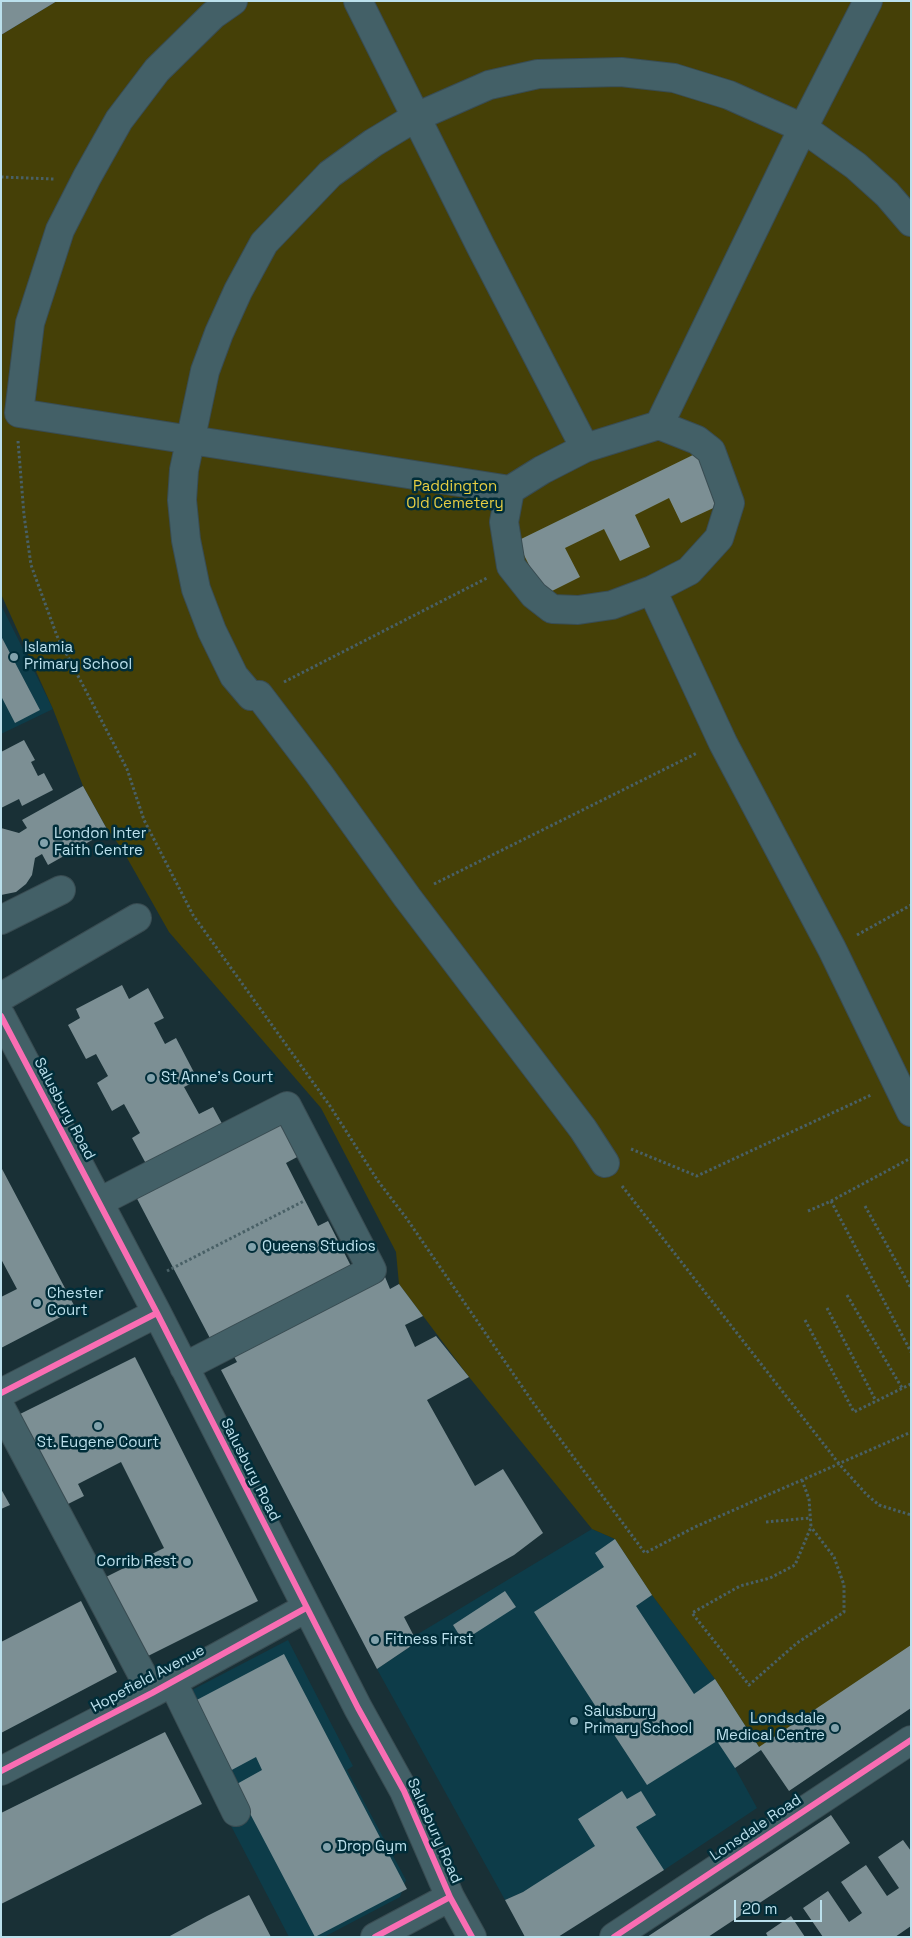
<!DOCTYPE html>
<style>
body{margin:0}
#map{position:relative;width:912px;height:1938px;overflow:hidden;background:#193036;font-family:"Space Grotesk",sans-serif}
canvas{display:block}
.frame{position:absolute;inset:0;border:2px solid #bbe0ec;pointer-events:none}
.scale{position:absolute;left:734px;top:1900px;width:88px;height:22px;box-sizing:border-box;border:2px solid #bbe0ec;border-top:0;padding-left:6px;font-size:15px;line-height:18px;white-space:nowrap;color:#bbe0ec;-webkit-text-stroke:4px #002d39;paint-order:stroke}
</style>
<div id="map">
<canvas width="912" height="1938"></canvas>
<div class="frame"></div>
<div class="scale">20 m</div>
</div>
<script>
const context = document.querySelector('canvas').getContext('2d');
context.lineJoin = 'round';
function fill(path, color) {
  context.fillStyle = color;
  context.fill(path, 'evenodd');
}
function stroke(path, color, width, dash) {
  context.strokeStyle = color;
  context.lineWidth = width;
  context.lineCap = dash ? 'butt' : 'round';
  context.setLineDash(dash || []);
  context.stroke(path);
}
function write(font, color, halo, rows, align = 'center') {
  context.font = font + ' "Space Grotesk",sans-serif';
  context.lineWidth = 5;
  context.setLineDash([]);
  context.textBaseline = 'middle';
  context.strokeStyle = halo;
  context.fillStyle = color;
  for (const [text, x, y, turn = 0] of rows) {
    context.save();
    context.translate(x, y);
    context.rotate((+turn || 0) * Math.PI / 180);
    context.textAlign = isNaN(turn) ? turn : align;
    if (halo) context.strokeText(text, 0, 0);
    context.fillText(text, 0, 0);
    context.restore();
  }
}
const built = new Path2D(`
 M1,605L53,709L1,734Z
 M592,1529L615,1539L652,1595L715,1679L761,1750L735,1768L757,1808L664,1870L523,1892L505,1900L377,1669L417,1642L413,1637Z
 M288,1640L353,1766L347,1770L406,1880L400,1897L324,1937H289L167,1703Z`);
const green = new Path2D(`
 M57,1H911V1646L761,1750L715,1679L652,1595L615,1539L592,1529L469,1377L399,1284L396,1252L321,1108L169,932L122,849L106,827L83,786L53,709L1,594V35Z`);
const building = new Path2D(`
 M1,1H57L1,35Z
 M697,453L722,504L681,523L669,498L635,515L650,547L620,561L604,529L565,548L580,577L544,595L517,541Z
 M1,636L40,710L15,723L1,696Z
 M24,740L35,760L31,762L38,776L44,773L53,790L22,806L19,799L1,808V752Z
 M83,786L108,831L48,865L42,854L35,858L32,875L26,884L16,892L1,895V828L19,833L27,828L22,820Z
 M122,985L129,999L148,988L164,1018L154,1023L165,1044L176,1038L198,1080L184,1087L199,1114L213,1107L226,1131L150,1171L132,1138L140,1133L124,1104L112,1111L97,1083L108,1076L96,1054L86,1059L68,1025L80,1018L76,1009Z
 M278,1116L299,1156L286,1163L318,1226L328,1221L354,1272L213,1344L133,1191Z
 M1,1167L76,1309L1,1348V1297L17,1289L1,1259Z
 M383,1272L390,1289L399,1284L423,1316L405,1325L415,1347L436,1336L469,1377L427,1400L475,1486L503,1469L543,1533L514,1555L404,1617L417,1642L377,1669L221,1370L237,1362L231,1351Z
 M135,1357L258,1601L146,1657L106,1577L164,1548L121,1462L78,1484L84,1496L66,1505L20,1414Z
 M1,1489L10,1505L1,1509Z
 M615,1539L652,1595L636,1606L694,1694L715,1679L759,1747L911,1645V1708L789,1791L761,1750L735,1768L717,1741L647,1785L534,1612L604,1567L595,1553Z
 M505,1591L516,1607L463,1641L453,1625Z
 M81,1601L117,1672L1,1733V1642Z
 M284,1654L407,1889L315,1937L235,1785L262,1770L256,1757L228,1772L191,1703Z
 M165,1732L202,1804L1,1904V1813Z
 M622,1791L627,1799L641,1791L656,1815L636,1827L664,1870L558,1937H525L505,1900L523,1892L595,1846L578,1819Z
 M831,1815L850,1843L817,1865L708,1937H647Z
 M903,1840L911,1851V1926L895,1937H823L803,1908L828,1891L849,1922L855,1918L862,1913L841,1882L866,1865L887,1896L899,1888L878,1857Z
 M249,1895L271,1937H168L207,1916Z
 M791,1916L805,1937H768L766,1933Z`);
const path = new Path2D(`
 M1,177L54,179
 M18,441L24,515L31,565L57,636L127,769L144,820L193,915L330,1106L378,1181L407,1219L534,1404L645,1553L695,1527L911,1432
 M284,682L487,578
 M434,884L697,753
 M857,935L911,905
 M631,1149L697,1176L871,1095
 M622,1186L840,1465L867,1495L879,1505L911,1515
 M831,1201L911,1352
 M865,1206L911,1288
 M808,1211L831,1201L911,1158
 M167,1271L304,1201
 M847,1295L902,1388
 M827,1308L876,1401
 M805,1320L854,1412L911,1384
 M802,1480L809,1499L811,1527L795,1565L770,1578L740,1586L692,1613L749,1685L797,1643L844,1612V1585L834,1557L811,1527
 M766,1522L810,1518`);
const minor = new Path2D(`
 M233,1L213,15L157,70L119,120L87,177L60,230L30,323L19,413L510,490L542,470L585,448L659,425L803,128L868,1
 M358,1L480,245L585,448
 M510,490L504,522L511,566L534,595L552,609L578,610L612,605L652,590L689,571L719,538L730,503L711,451L697,440L659,425
 M652,590L723,743L832,949L911,1112
 M1,920L61,890
 M1,997L137,918
 M1,1016L157,1313L358,1708L404,1791L450,1897L472,1937
 M605,1163L583,1129L407,897L319,774L259,695L251,696L234,676L212,631L196,589L186,540L182,500L184,470L205,371L219,333L238,291L264,243L330,174L373,143L416,117L489,85L538,74L621,72L674,78L729,95L803,128L856,166L887,194L911,222
 M99,1202L287,1106L370,1266L372,1270L184,1367
 M1,1393L157,1313
 M1,1408L152,1693
 M172,1681L236,1812
 M1,1771L152,1693L306,1608
 M375,1937L450,1897
 M614,1937L911,1740`);
const cycleway = new Path2D(`
 M1,1016L157,1313L358,1708L404,1791L450,1897L472,1937
 M1,1393L157,1313
 M1,1771L152,1693L306,1608
 M375,1937L450,1897
 M614,1937L911,1740`);
const markers = [
 [14,657,5,"#82a2ac"],
 [44,843,5,"#82a2ac"],
 [151,1078,5,"#82a2ac"],
 [252,1247,5,"#82a2ac"],
 [37,1303,5,"#82a2ac"],
 [98,1426,5,"#82a2ac"],
 [187,1562,5,"#82a2ac"],
 [375,1640,5,"#82a2ac"],
 [574,1721,5,"#82a2ac"],
 [835,1728,5,"#82a2ac"],
 [327,1847,5,"#82a2ac"]
];
const parkNames = [
 ["Paddington",455,487],
 ["Old Cemetery",455,504]
];
const poiNames = [
 ["Islamia",24,648],
 ["Primary School",24,665],
 ["London Inter",54,834],
 ["Faith Centre",54,851],
 ["St Anne's Court",161,1078],
 ["Queens Studios",262,1247],
 ["Chester",47,1294],
 ["Court",47,1311],
 ["St. Eugene Court",98,1443,"center"],
 ["Corrib Rest",177,1562,"right"],
 ["Fitness First",385,1640],
 ["Salusbury",584,1712],
 ["Primary School",584,1729],
 ["Londsdale",825,1719,"right"],
 ["Medical Centre",825,1736,"right"],
 ["Drop Gym",337,1847]
];
const streetNames = [
 ["Salusbury Road",64,1109,62],
 ["Salusbury Road",250,1470,63],
 ["Hopefield Avenue",148,1679,-28],
 ["Lonsdale Road",756,1828,-34],
 ["Salusbury Road",434,1831,66]
];
fill(built, '#0d3c49');
fill(green, '#454007');
fill(building, '#7c8f94');
stroke(minor, '#394c52', 30);
stroke(path, '#496066', 3, [2.5, 2.5]);
stroke(minor, '#436067', 28);
stroke(cycleway, '#f96db3', 6);
for (const [x, y, r, color] of markers) {
  const dot = new Path2D();
  dot.arc(x, y, r, 0, 2 * Math.PI);
  context.fillStyle = color;
  context.fill(dot);
  stroke(dot, '#002d39', 2);
}
write('15px', '#e6ce43', '#002d39', parkNames);
write('15px', '#bbe0ec', '#002d39', poiNames, 'left');
write('15px', '#bbe0ec', '#002d39', streetNames);
</script>
